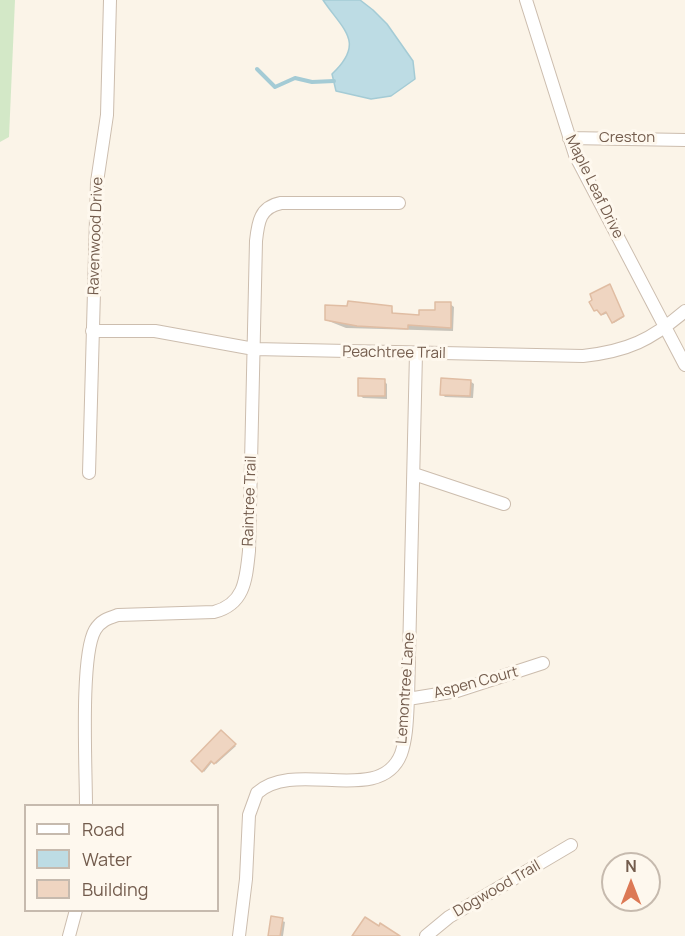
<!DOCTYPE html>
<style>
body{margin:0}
#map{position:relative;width:685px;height:936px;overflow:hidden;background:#fbf4e8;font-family:Manrope,sans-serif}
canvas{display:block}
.legend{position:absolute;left:24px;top:804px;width:195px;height:108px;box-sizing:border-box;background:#fef8ee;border:2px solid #c6baae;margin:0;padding:8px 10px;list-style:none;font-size:18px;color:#735c4d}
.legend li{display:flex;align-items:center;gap:12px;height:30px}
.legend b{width:30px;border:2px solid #c6baae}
.north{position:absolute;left:601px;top:852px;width:60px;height:60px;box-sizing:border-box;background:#fef8ee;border:2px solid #c6baae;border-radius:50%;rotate:0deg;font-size:16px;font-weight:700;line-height:24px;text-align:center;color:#735c4d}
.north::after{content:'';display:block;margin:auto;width:21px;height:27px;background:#dc7955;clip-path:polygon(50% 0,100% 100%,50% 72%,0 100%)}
</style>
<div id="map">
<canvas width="685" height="936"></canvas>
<ul class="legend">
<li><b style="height:8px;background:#fff"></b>Road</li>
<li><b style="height:16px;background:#bddce4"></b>Water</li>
<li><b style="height:16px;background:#efd5c1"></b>Building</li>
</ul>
<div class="north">N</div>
</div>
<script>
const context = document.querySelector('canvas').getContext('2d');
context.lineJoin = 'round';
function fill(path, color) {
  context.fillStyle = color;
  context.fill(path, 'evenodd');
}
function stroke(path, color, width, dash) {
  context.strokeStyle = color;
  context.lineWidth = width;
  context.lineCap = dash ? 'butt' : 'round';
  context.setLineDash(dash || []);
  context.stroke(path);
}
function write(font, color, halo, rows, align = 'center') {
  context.font = font + ' Manrope,sans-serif';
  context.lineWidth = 6;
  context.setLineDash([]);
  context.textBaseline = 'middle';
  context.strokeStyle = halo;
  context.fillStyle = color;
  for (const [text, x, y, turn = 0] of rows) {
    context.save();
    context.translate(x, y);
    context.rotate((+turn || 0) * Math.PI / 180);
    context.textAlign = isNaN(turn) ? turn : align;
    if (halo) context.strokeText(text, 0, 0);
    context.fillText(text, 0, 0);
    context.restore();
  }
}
const green = new Path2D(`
 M0,0H15L9,137L0,142Z`);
const water = new Path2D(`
 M323,0H360L373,10L387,24L413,61L415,79L391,96L371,99L336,91L332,74C366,42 343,30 323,0Z`);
const shadow = new Path2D(`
 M611,287L624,317L614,323L608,313L603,315L599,310H595Z
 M450,304L454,307L453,331L346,328L326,320L391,307L394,315L421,317Z
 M384,381L387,384V399L363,398L360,395Z
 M470,381L474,384L473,398L445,397L442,394Z
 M221,732L236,746L216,764L213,761L204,772L193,761Z
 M272,917L285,922L283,936H268Z`);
const stream = new Path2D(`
 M257,69L275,87L295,78L312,82L334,81`);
const building = new Path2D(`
 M610,284L624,316L612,323L606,312L601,315L597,310L594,311L589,302L592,300L590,294Z
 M348,301L392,306V313L419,315V310H435V302H451V328L408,325V329L357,326L325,320V305L347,306Z
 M358,378L385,379V396H358Z
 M441,378L471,380L470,396L440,395Z
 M221,730L236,744L214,764L211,761L202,772L191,761Z
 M271,916L283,918L280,936H268Z
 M365,917L379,926L380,923L400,936H352Z`);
const minor = new Path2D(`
 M526,0L575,155L685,365
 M569,138L685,140
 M92,331H155L254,349L583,356C628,351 651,340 685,311
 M89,473L97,182L107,115L110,0
 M414,474L504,504
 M408,699L457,691L543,663
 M86,806C86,769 80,656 95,630C101,620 109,618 118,615L214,612C245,604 246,579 249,551L256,241C258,222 260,207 281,203H399
 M69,936L76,910
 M239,936L246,879L249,815L257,793C295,758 380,807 401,754C407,737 407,717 408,699L416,353
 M426,936L449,917L571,845`);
const streetNames = [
 ["Creston",627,138],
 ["Maple Leaf Drive",594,187,64],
 ["Ravenwood Drive",96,236,-88],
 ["Peachtree Trail",394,353,1],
 ["Raintree Trail",250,501,-88],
 ["Aspen Court",476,683,-15],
 ["Lemontree Lane",406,688,-86],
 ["Dogwood Trail",497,889,-30]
];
fill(green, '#d3e8c7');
fill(water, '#bddce4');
stroke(water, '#a4cbd5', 1.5);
fill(shadow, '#0003');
stroke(stream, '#a4cbd5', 4);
fill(building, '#efd5c1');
stroke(building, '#e0bda3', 1.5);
stroke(minor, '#ccbdae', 14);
stroke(minor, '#fff', 12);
write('15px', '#735c4d', '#fef8ee', streetNames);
</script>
